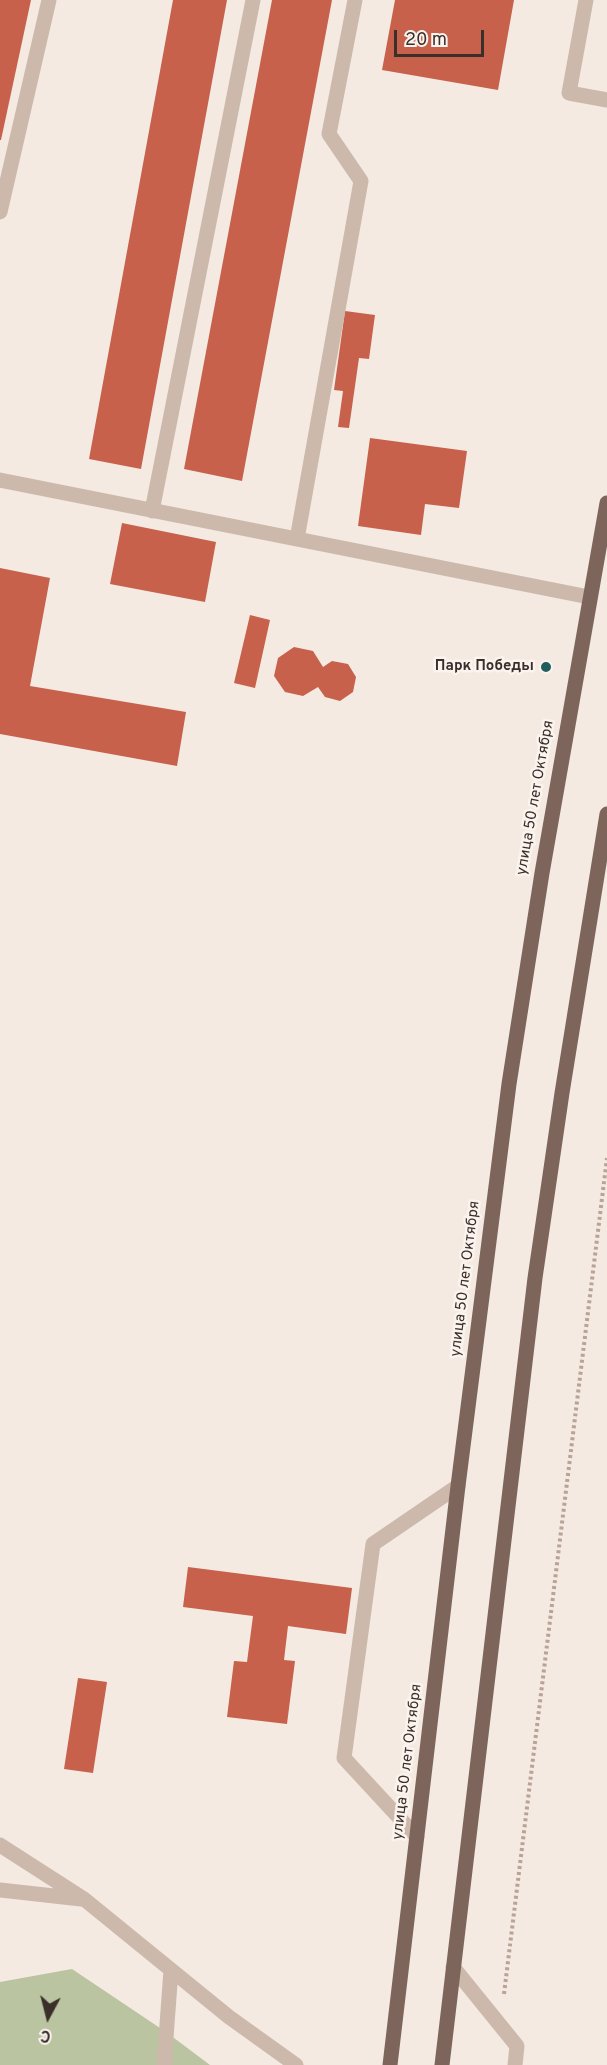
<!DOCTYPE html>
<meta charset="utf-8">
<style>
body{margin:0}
#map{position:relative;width:607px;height:2065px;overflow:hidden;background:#f4eae1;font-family:Overpass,sans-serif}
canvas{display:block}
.north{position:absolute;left:18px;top:1987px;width:60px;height:60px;-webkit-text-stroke:4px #fbf4ee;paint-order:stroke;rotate:187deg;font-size:16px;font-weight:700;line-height:24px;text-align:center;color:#3b2f2b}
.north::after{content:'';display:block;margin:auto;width:21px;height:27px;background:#3b2f2b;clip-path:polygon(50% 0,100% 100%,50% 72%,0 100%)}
.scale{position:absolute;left:394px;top:30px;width:90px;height:27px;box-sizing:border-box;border:3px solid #3b2f2b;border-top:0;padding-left:8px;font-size:18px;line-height:21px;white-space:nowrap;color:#3b2f2b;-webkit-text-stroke:4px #fbf4ee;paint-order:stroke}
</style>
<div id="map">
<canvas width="607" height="2065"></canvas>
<div class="north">С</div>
<div class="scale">20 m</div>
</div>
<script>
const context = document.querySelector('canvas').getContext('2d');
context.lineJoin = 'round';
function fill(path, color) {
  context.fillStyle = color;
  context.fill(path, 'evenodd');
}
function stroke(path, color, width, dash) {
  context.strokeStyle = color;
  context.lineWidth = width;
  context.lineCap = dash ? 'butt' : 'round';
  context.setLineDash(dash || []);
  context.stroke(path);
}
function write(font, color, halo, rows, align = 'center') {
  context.font = font + ' Overpass,sans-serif';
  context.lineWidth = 5;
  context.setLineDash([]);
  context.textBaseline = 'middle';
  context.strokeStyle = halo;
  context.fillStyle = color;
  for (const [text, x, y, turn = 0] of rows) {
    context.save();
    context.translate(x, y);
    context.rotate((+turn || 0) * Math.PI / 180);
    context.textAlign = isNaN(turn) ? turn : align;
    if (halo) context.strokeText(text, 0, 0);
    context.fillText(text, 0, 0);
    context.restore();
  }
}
const green = new Path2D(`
 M72,1969L166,2032L210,2065H0V1982Z`);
const building = new Path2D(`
 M0,0H31L1,140H0Z
 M173,0H227L141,469L89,459Z
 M272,0H332L242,481L184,469Z
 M395,0H514L498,90L382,70Z
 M345,311L375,315L369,359L359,358L349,428L338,427L343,391L334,390Z
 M370,438L467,451L459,508L425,504L421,535L358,526Z
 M122,523L216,542L205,602L110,584Z
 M0,568L50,578L30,686L186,712L177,766L0,734Z
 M250,615L270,620L255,688L234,683Z
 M294,647L313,651L323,667L332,661L348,664L356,677L353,692L340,701L325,697L318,687L303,696L285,692L274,676L278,658Z
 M188,1567L352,1588L346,1634L288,1626L284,1660L295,1661L287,1724L227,1717L234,1661L247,1662L253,1616L183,1607Z
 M78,1678L107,1682L93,1773L64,1769Z`);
const path = new Path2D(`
 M504,1994L607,1158`);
const lane = new Path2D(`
 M586,0L569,93L607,100
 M0,212L49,0
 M0,480L589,597
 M152,511L253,0
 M297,539L361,181L329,134L355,0
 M417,1837L344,1758L373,1544L458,1486
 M0,1845L84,1899L229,2017L296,2065
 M0,1890L81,1899
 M453,1967L517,2046L515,2065
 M164,2065L171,1970`);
const primary = new Path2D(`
 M390,2065L458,1486L509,1084L542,873L607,503
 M442,2065L535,1278L562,1093L607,814`);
const markers = [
 [546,667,6,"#1f5e5d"]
];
const poiNames = [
 ["Парк Победы",534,667]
];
const streetNames = [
 ["улица 50 лет Октября",536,798,-80],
 ["улица 50 лет Октября",466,1279,-83],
 ["улица 50 лет Октября",408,1762,-83]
];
fill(green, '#bac4a0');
fill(building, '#c7614c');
stroke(path, '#b9a396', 4, [3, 3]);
stroke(lane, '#cdb9ac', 15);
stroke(primary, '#7d655c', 15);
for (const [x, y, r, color] of markers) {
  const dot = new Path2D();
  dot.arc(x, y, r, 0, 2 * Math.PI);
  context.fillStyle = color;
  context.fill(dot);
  stroke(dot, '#fbf4ee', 2);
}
write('bold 15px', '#3b2f2b', '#fbf4ee', poiNames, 'right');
write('15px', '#3b2f2b', '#fbf4ee', streetNames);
</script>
